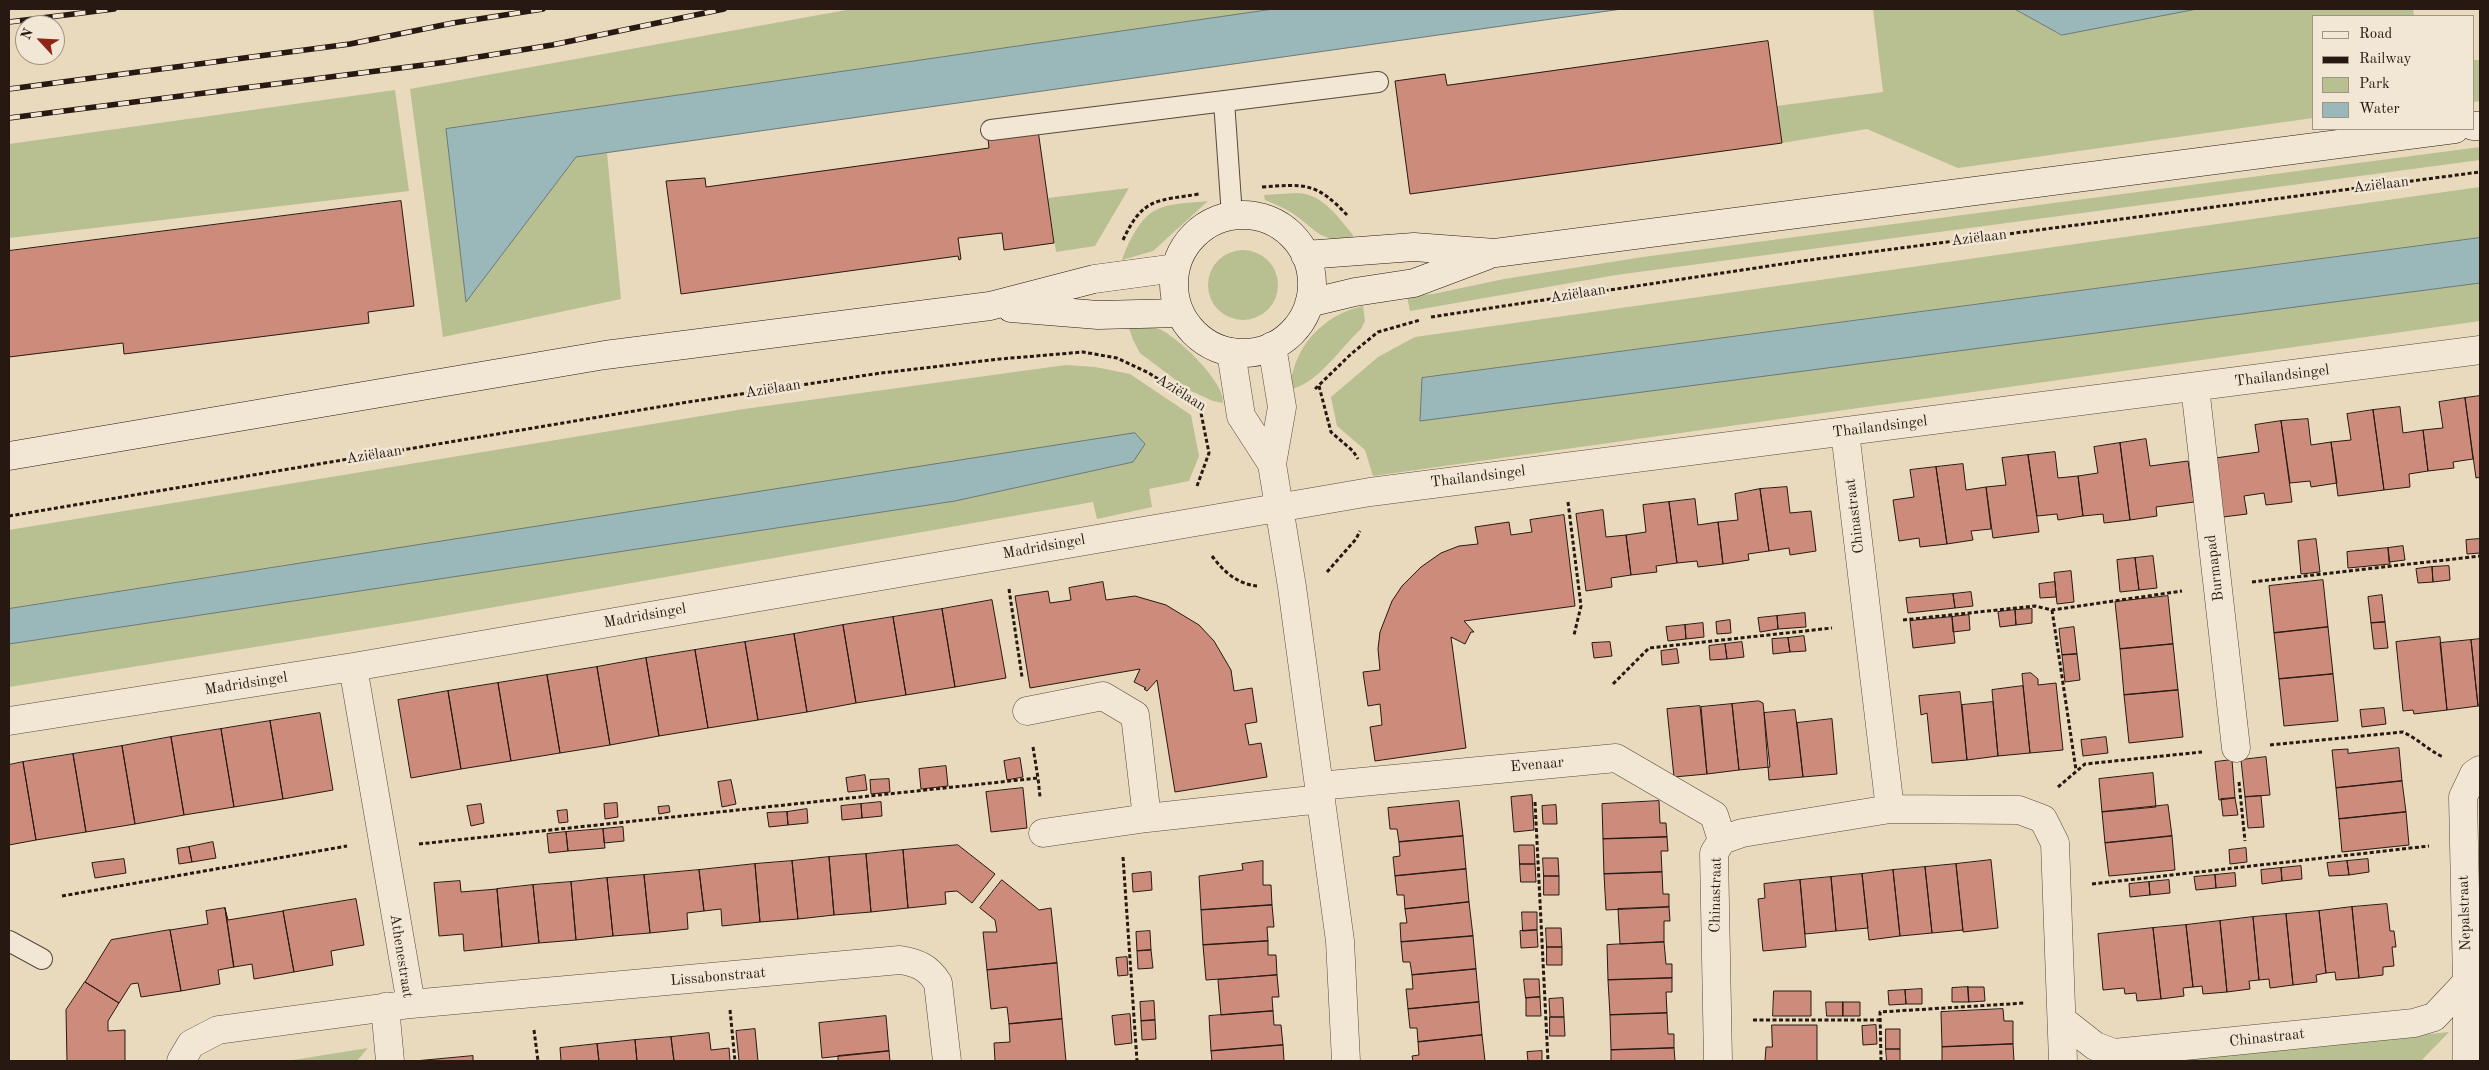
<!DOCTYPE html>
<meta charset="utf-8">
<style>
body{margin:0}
#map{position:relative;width:2489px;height:1070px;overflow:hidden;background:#e9dabd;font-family:"Old Standard TT",serif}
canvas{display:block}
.frame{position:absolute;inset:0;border:10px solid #271812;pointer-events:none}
.legend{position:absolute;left:2312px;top:15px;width:162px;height:115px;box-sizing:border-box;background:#f1e7d4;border:1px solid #a09486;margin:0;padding:6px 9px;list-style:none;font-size:15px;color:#271812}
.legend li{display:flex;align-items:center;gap:10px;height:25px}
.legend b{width:25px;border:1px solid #a09486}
.north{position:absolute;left:15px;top:15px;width:50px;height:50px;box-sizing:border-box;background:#f1e7d4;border:1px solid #a09486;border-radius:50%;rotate:295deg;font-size:14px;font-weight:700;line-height:20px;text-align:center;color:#271812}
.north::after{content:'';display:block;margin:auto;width:18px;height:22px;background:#8f2418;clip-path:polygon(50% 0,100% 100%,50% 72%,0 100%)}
</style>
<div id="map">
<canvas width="2489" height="1070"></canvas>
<div class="frame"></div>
<ul class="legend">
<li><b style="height:6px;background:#f1e7d4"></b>Road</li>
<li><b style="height:6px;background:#271812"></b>Railway</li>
<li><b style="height:14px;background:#b8bf90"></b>Park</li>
<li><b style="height:14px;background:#9ab8ba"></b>Water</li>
</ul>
<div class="north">N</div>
</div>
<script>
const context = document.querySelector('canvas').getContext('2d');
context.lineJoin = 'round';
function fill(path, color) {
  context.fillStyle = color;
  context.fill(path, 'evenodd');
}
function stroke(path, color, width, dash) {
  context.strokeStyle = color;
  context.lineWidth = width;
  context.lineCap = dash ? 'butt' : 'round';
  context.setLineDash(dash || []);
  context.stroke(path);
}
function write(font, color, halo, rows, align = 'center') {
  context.font = font + ' "Old Standard TT",serif';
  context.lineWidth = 5;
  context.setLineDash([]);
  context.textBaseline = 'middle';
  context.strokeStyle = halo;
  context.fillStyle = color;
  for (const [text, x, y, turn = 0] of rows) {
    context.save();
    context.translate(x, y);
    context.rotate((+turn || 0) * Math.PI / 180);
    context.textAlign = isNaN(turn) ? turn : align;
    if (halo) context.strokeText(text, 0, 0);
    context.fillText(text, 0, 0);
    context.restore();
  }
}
const green = new Path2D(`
 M852,9H1274L446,129L466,301L576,157L607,153L621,299L443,337L410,89Z
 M1873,9H2015L2062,35L2197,9H2413L2414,16H2313V118L1958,168L1867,129L1782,143L1777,106L1883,92Z
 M2473,60H2480V101L2473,102Z
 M395,90L409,191L9,238V144Z
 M2480,147V160L1616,275L1410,311L1407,296L1433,294L1504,279L1643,257Z
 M2480,187V238L1422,378L1420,420L2480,283V321L1373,476L1365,450L1337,426L1331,397L1378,357L1415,337Z
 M1129,188L1095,246L1056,252L1048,198Z
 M1296,193C1322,193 1338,217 1353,235L1352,241C1314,241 1314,225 1287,210C1280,206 1272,203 1265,200L1264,195Z
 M1208,201L1153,251L1122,260C1127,245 1139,219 1154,211C1169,202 1192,203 1208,201Z
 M1208 285a35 35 0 1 1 70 0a35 35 0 1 1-70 0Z
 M1363,306L1365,321L1361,329C1342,346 1316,386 1290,389C1293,348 1322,315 1363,306Z
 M1128,325C1139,325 1149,325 1159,329C1177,336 1226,383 1223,403L1213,401L1189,390L1140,353L1133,340Z
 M1066,365L1095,367L1130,374L1191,415L1199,456L1189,481L1149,489L1152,507L1097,519L1093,502L415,621L9,687V644L955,501L1133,462L278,567L9,609V530L744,409Z
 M2449,1032L2421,1061H2175Z
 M368,1048L357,1061H287Z`);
const water = new Path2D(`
 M1274,9H1622L576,157L466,302L446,129Z
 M2015,9H2197L2062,35Z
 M2480,238V283L1420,421L1422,378Z
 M1135,433L1145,444L1133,462L955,501L9,644V609Z`);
const building = new Path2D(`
 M1768,41L1782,143L1410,194L1395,81L1445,74L1447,85Z
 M1038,130L1054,243L1004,250L1002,233L958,238L961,259L959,260L958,256L681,294L666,181L705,178L706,187L989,148L988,139Z
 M401,201L414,306L368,312L369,323L275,335L124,354L123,343L9,357V251Z
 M2480,396V477L2476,478L2465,398Z
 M2465,398L2473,459L2453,462L2454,468L2428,471L2423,430L2443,428L2439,402Z
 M2400,407L2403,433L2423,430L2428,471L2409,474L2410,487L2384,490L2373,410Z
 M2373,410L2384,490L2338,496L2331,442L2351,440L2347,414Z
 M2308,419L2311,445L2331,442L2337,483L2311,487L2310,481L2290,483L2281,421Z
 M2281,421L2292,502L2266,505L2264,493L2244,496L2247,514L2223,517L2215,458L2259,452L2255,425Z
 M2146,439L2150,466L2188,461L2194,502L2156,507L2157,516L2130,520L2120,443Z
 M2120,443L2130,520L2104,523L2103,514L2083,516L2078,476L2098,473L2094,447Z
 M2055,452L2058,478L2078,476L2083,516L2058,520L2057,514L2037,516L2028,455Z
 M2028,455L2039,532L1993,538L1986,487L2006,485L2002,458Z
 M1963,464L1966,490L1986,487L1991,529L1971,531L1973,540L1947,544L1936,467Z
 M1936,467L1947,544L1920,547L1919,538L1899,541L1893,500L1914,497L1910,470Z
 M1787,487L1790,513L1811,511L1816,551L1790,555L1789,548L1769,551L1760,489Z
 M1760,489L1769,551L1748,554L1749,560L1723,564L1718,522L1738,520L1735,494Z
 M1695,499L1698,525L1718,522L1723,564L1698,567L1697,561L1677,563L1669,502Z
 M1669,502L1677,563L1656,566L1657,572L1631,575L1626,535L1646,532L1643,505Z
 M1603,510L1606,537L1626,535L1631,575L1611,578L1612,587L1586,591L1576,514Z
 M1564,515L1575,606L1464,621L1474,632H1471L1465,644L1451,637L1466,748L1375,761L1370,727L1382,725L1380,704L1368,706L1363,672L1380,670L1378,649L1380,632L1392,601L1402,586L1421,567L1441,553L1459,546L1478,544L1475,527L1509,522L1511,535L1532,532L1530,520Z
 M2316,539L2320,572L2301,574L2298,541Z
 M2480,539V553L2467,554L2466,540Z
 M2403,546L2405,560L2389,562L2388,548Z
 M2388,548L2390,564L2348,568L2347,552Z
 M2153,556L2157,588L2139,590L2135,558Z
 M2135,558L2139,590L2120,592L2117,560Z
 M2449,566L2450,580L2433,582L2432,567Z
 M2432,567L2433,582L2418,583L2416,569Z
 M2071,571L2074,602L2057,604L2054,573Z
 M2323,580L2328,627L2274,633L2269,586Z
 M1103,582L1106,600L1135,596L1166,605L1199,625L1214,641L1231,670L1234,691L1252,688L1257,722L1245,724L1249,745L1261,743L1267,777L1175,792L1157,680L1147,691L1144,689L1146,688L1134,682L1140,669L1030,688L1015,596L1048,591L1050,603L1071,600L1069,588Z
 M2055,582L2056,597L2040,598L2039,584Z
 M1971,592L1973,606L1955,608L1953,594Z
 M1953,594L1955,608L1908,613L1906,598Z
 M2382,595L2385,622L2371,623L2368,597Z
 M2168,596L2173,644L2120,649L2115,602Z
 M992,600L1006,678L955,687L942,609Z
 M942,609L955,687L906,695L893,617Z
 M2032,609V623L2016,625L2015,610Z
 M2015,610L2016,625L2000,627L1998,612Z
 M1805,613L1806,627L1778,629L1777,616Z
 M1969,615L1970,630L1953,632L1952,617Z
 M1777,616L1778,629L1760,632L1758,618Z
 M893,617L906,695L856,703L843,625Z
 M1952,617L1955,643L1913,648L1910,621Z
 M1730,620L1731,633L1717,634L1716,622Z
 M2385,622L2388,648L2374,649L2371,623Z
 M1703,623L1704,637L1686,639L1685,625Z
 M843,625L856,703L807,712L794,634Z
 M1685,625L1686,639L1668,641L1666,627Z
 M2074,627L2077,654L2062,655L2059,629Z
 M2328,627L2333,674L2279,679L2274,633Z
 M794,634L807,712L758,720L745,642Z
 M1804,636L1806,651L1790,652L1788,638Z
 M2440,637L2447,710L2414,714L2413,710L2403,711L2396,642Z
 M1788,638L1790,652L1773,654L1772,639Z
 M2480,639V706H2478L2471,640Z
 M2471,640L2478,706L2447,710L2440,643Z
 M745,642L758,720L708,728L695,650Z
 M1610,642L1612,656L1594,658L1592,643Z
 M1742,642L1744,657L1727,659L1725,644Z
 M1725,644L1727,659L1710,660L1709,646Z
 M2173,644L2178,690L2124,695L2120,649Z
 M1677,649L1679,663L1662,665L1661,651Z
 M695,650L708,728L659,736L646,658Z
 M2077,654L2080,680L2065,682L2062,655Z
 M646,658L659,736L610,745L597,667Z
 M597,667L610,745L560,753L547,675Z
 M2031,673L2038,679V685L2056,683L2063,750L2030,753L2022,674Z
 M2333,674L2338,721L2284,726L2279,679Z
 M547,675L560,753L511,761L498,683Z
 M498,683L511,761L461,769L448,691Z
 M2023,686L2030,753L1998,756L1992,690Z
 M2178,690L2183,737L2129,743L2124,695Z
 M448,691L461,769L411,778L398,700Z
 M1960,692L1967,760L1932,763L1927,713L1921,715L1919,696Z
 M1759,701L1763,703L1770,767L1739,770L1732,704Z
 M1993,702L1998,756L1967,760L1962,705Z
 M1732,704L1739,770L1707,774L1701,707Z
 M1700,706L1707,774L1674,777L1667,709Z
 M2384,708L2386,724L2362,727L2360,710Z
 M1795,710L1803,777L1769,780L1764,713Z
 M320,713L333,790L283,799L270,721Z
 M1832,719L1837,774L1803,777L1797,723Z
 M270,721L283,799L234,807L221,729Z
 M221,729L234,807L184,815L171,737Z
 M171,737L184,815L135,824L122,746Z
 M2106,737L2108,753L2083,756L2081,740Z
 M122,746L135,824L86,832L73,754Z
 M2399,748L2402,781L2336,788L2332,750L2348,749V753Z
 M73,754L86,832L36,840L23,762Z
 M2266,757L2270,795L2245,797L2241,760Z
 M1020,758L1023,777L1007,780L1004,761Z
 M2232,760L2235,798L2219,800L2215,762Z
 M23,762L36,840L9,845V765Z
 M946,766L948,786L921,789L919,769Z
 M2153,773L2156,807L2102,812L2099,779Z
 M865,775L867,790L848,792L846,778Z
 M889,779L890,792L871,794L870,780Z
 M731,780L736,804L722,807L718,782Z
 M2402,781L2406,812L2339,819L2336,788Z
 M1023,788L1027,828L991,832L986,792Z
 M1532,795L1534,830L1514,832L1511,797Z
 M2261,796L2264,827L2248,828L2245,797Z
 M2235,798L2238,815L2223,816L2221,799Z
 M1459,801L1463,836L1399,842L1397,829H1390L1388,808Z
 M1659,801L1660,823H1666L1667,837L1603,839L1602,804Z
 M881,802L882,816L862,818L861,804Z
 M617,803L618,817L605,819L604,804Z
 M481,804L484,823L471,826L467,806Z
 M861,804L862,818L842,820L841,806Z
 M1556,805L1557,824H1543L1542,806Z
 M2168,805L2172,836L2105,843L2102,812Z
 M669,806L670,812L659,814L658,807Z
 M807,809L808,823L788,825L787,812Z
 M567,810L568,822L559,823L557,811Z
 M787,812L788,825L769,827L767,813Z
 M2406,812L2409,845L2342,852L2339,819Z
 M623,827L624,841L604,843L603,829Z
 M603,829L605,848L568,851L566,832Z
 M566,832L568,851L549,853L547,834Z
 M1463,836L1466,869L1395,876L1393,857L1400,856L1399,842Z
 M2172,836L2175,870L2109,876L2105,843Z
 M1667,837L1668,851H1661L1662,872L1604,874L1603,839Z
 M213,842L216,858L192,862L189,847Z
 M958,845L995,874L972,903L957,891L945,892L946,904L908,908L903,850Z
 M1519,845H1534L1535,864H1520Z
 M189,847L192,862L179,864L177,849Z
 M2246,848L2247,862L2230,864L2229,850Z
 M903,850L908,908L871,912L866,854Z
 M866,854L871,912L834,915L829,857Z
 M829,857L834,915L798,919L792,861Z
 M1543,858H1558L1559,876H1544Z
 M124,859L126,873L95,878L92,863Z
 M2368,859L2369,872L2349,875L2347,861Z
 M1991,860L1998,928L1963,932L1956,864Z
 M792,861L798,919L760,922L755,864Z
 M1263,861V885H1271L1272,905L1201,910L1199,876L1243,870L1242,864Z
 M2347,861L2349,875L2329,876L2327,863Z
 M755,864L760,922L722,926L721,909L704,911L699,870Z
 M1520,864H1535L1536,882H1521Z
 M1956,864L1963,930L1932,933L1925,867Z
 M2301,866L2302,879L2282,881L2281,868Z
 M1925,867L1932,933L1900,936L1893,870Z
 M2281,868L2282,881L2262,884L2261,870Z
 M1466,869L1469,902L1405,909L1404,895H1397L1395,876Z
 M699,870L704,911L687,913L688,929L650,933L644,875Z
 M1893,870L1900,936L1869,940L1862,874Z
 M1151,872L1152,890L1133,892L1132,874Z
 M1662,872L1663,894H1669V907L1606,910L1604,874Z
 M2235,873L2236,886L2216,888L2215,875Z
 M1862,874L1868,928L1836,931L1831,877Z
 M644,875L650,933L613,936L607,878Z
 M2215,875L2216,888L2196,890L2194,877Z
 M1544,876H1559V895H1544Z
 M1831,877L1836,931L1805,934L1800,880Z
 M607,878L613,936L576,940L571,882Z
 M1002,880L1039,910L1051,908L1057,963L987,970L983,932H997L995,920L980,908Z
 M1800,880L1806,947L1763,951L1758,899L1765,898L1764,884Z
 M2169,880L2170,893L2150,895L2149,882Z
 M460,881L461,892L497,889L502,947L464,951L463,934L439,936L434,883Z
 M571,882L576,940L539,943L533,885Z
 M2149,882L2150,895L2130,897L2129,884Z
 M533,885L539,943L502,947L497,889Z
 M356,899L364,945L331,951L333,965L294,972L283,911Z
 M1469,902L1473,936L1401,942L1400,923H1407L1405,909Z
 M2387,904L2390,931H2394L2396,947H2392L2394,966L2383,967V975L2359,978L2352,907Z
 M1272,905L1274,927H1267L1268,941L1203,945L1201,910Z
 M1669,907L1670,921H1664V942L1620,944L1618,909Z
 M2352,907L2359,978L2336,980L2335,972L2326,973L2319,911Z
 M225,908L234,967L218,970L220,984L181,991L170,930L208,924L206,911Z
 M225,908L228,920L283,911L294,972L254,979L252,964L234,967Z
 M2319,911L2326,973L2316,975L2317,982L2293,985L2286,914Z
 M1522,912H1537V930L1523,931Z
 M2286,914L2293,985L2270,988L2269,979L2259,980L2253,917Z
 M2253,917L2259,980L2249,981L2250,989L2227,992L2220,921Z
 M2220,921L2227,992L2203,994L2202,986L2193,987L2186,925Z
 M2186,925L2193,987L2183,988L2184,996L2161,999L2153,928Z
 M1546,928H1561L1562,947H1547Z
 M2153,928L2161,999L2137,1001L2136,993L2125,994L2124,988L2103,990L2098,934Z
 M170,930L181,991L141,997L138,983L131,984L119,1003L85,982L111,940Z
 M1537,930L1538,947L1521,948L1520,931Z
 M1150,931L1151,950L1137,951L1136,932Z
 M1473,936L1476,969L1412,975L1410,962H1403L1401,942Z
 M1268,941V955H1276L1277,975L1206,980L1203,945Z
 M1664,942L1666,964H1672V978L1608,980L1607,945Z
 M1547,947H1562V965H1547Z
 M1151,950L1153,968L1138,969L1137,951Z
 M1127,957L1128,975L1118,976L1116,958Z
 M1057,963L1062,1019L1009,1024L1007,1007L991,1009L987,970Z
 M1476,969L1479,1002L1408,1009L1406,989H1413L1412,975Z
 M1277,975L1279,997H1272L1273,1011L1221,1015L1218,980Z
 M1672,978V992H1666L1667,1013L1610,1015L1608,980Z
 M1524,979H1539L1540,997L1526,998Z
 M85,982L119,1003L108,1021V1031L125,1030V1061H67L66,1010Z
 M1968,987L1969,1002H1952V988Z
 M1968,987H1984L1985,1001L1969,1002Z
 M1922,989V1004H1906L1905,990Z
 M1905,990L1906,1004L1889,1005L1888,991Z
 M1774,991H1811V1016H1773Z
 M1540,997L1541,1016H1526V998Z
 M1563,998L1564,1017H1550L1549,999Z
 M1154,1001L1155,1020L1141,1021L1140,1002Z
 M1479,1002L1482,1035L1418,1042L1417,1028H1410L1408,1009Z
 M1826,1002H1843V1016H1827Z
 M1843,1002H1860V1016H1843Z
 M2003,1009L2004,1021H2013V1044L1942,1047L1941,1012Z
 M1273,1011L1274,1025H1281L1283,1045L1211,1051L1209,1016Z
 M1667,1013L1668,1034H1674V1048L1611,1050L1610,1015Z
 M1130,1014L1132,1043L1115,1045L1112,1016Z
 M886,1016L889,1051L822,1058L819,1023Z
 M1550,1017H1564L1565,1036H1550Z
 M1062,1019L1066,1061H995L994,1043L1010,1042L1009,1024Z
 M1155,1020L1156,1039L1142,1040L1141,1021Z
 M1772,1025H1817V1061H1765L1766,1047H1772Z
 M1876,1025L1877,1044L1863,1045L1862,1026Z
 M755,1029L758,1061H739L736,1031Z
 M1886,1029H1900V1049H1886Z
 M709,1033L711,1050L729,1048L730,1061H674L671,1037Z
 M1482,1035L1485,1061H1413L1412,1056L1419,1055L1418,1042Z
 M671,1037L674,1061H637L635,1040Z
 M635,1040L637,1061H599L597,1044Z
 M597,1044L599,1061H561L560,1048Z
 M2013,1044L2014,1061H1942V1047Z
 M1283,1045L1284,1061H1212L1211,1051Z
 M1674,1048L1675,1061H1611V1050Z
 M1886,1049H1900V1061H1887Z
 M889,1051L890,1061H838V1056Z
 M1542,1051V1061H1528L1527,1052Z
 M473,1056V1061H415Z`);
const path = new Path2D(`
 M1262,187C1305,184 1316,182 1347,215
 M1123,240C1143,197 1157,201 1199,194
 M1431,317L1802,261L2480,172
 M1319,386L1331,432L1353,451L1358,459
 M1315,389L1351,354L1378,332L1420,320
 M1197,486L1209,453L1200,408
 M1568,502L1581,606L1574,635
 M9,516L688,402L881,373L1000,359L1083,352L1117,358L1149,373L1203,409
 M1212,556C1223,571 1237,584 1257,586
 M1327,572L1356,539L1360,531
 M2252,582L2480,556
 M1009,589L1022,677
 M2052,610L2076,770
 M1903,620L2035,606L2052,610L2182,591
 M1613,684L1649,648L1832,628
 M2270,745L2403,732C2418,739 2428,750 2443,757
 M1033,747L1038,778
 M2239,782L2245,841
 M2058,787L2085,764L2202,752
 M1535,802L1548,1061
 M419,844L1038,778L1040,797
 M1123,857L1137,1061
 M2092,884L2429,846
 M62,896L347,846
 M730,1010L735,1061
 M1753,1020H1880
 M534,1030L538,1061
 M1881,1061L1880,1012L2025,1003`);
const lane = new Path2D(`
 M1224,101L1232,216
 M991,130L1378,82
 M9,941L42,959`);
const street = new Path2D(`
 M1272,346L1282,407L1272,464L1292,587L1340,941L1346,1061
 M1231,352L1241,416L1272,464
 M2195,387L2236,748
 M1845,432L1890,809
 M1027,711L1103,696L1135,715L1147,818
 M9,721L353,667L1370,492L2480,350
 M1319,786L1616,758L1714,815L1722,840
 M1043,833L1147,818L1321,799
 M411,1004L900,960C918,963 928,967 938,983L947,1061
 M385,1007L390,1061
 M2062,1020L2095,1046L2114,1053L2414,1023L2434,1017L2467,982
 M181,1061L191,1044L218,1030L411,1004L353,667
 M1718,1061L1714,853L1722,840L1742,833L1890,809L2019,810L2043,819L2055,843L2063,1061
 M2467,1061V982L2463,797L2474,774L2480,770`);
const secondary = new Path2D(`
 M2473,126H2480
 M1174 284a69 69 0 1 1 138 0a69 69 0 1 1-138 0Z
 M1305,255L1414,247L1495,253L2455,129
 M1309,303L1355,292L1414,283L1486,256
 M1011,308L1098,315L1180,313
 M9,456L605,355L990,306L1094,279L1176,268`);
const rail = new Path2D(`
 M9,22L114,9
 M9,89L350,44L453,23L543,9
 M9,118L447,62L552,45L724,9`);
const streetNames = [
 ["Aziëlaan",2381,185,-7],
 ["Aziëlaan",1979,238,-7],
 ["Aziëlaan",1578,294,-9],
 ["Thailandsingel",2282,376,-7],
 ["Aziëlaan",773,389,-9],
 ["Aziëlaan",1181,393,32],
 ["Thailandsingel",1880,427,-7],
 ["Aziëlaan",374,455,-9],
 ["Thailandsingel",1478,477,-7],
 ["Chinastraat",1855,516,-97],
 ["Madridsingel",1044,547,-10],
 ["Burmapad",2215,568,-97],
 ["Madridsingel",645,616,-10],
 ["Madridsingel",246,684,-9],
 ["Evenaar",1537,765,-5],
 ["Chinastraat",1716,895,-89],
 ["Nepalstraat",2465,913,-92],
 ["Athenestraat",401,956,81],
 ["Lissabonstraat",718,977,-5],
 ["Chinastraat",2267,1038,-6]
];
fill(green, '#b8bf90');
fill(water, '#9ab8ba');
stroke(water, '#6c7877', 1);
fill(building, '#cd8c7b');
stroke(building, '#271812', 1);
stroke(lane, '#58483d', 22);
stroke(street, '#58483d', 29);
stroke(secondary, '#271812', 29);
stroke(path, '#271812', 3, [4, 2.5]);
stroke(lane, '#f1e7d4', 20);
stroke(street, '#f1e7d4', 28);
stroke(secondary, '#f1e7d4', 28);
stroke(rail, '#271812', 5.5);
stroke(rail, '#f1e7d4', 4, [11]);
write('15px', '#271812', '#f1e7d4', streetNames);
</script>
